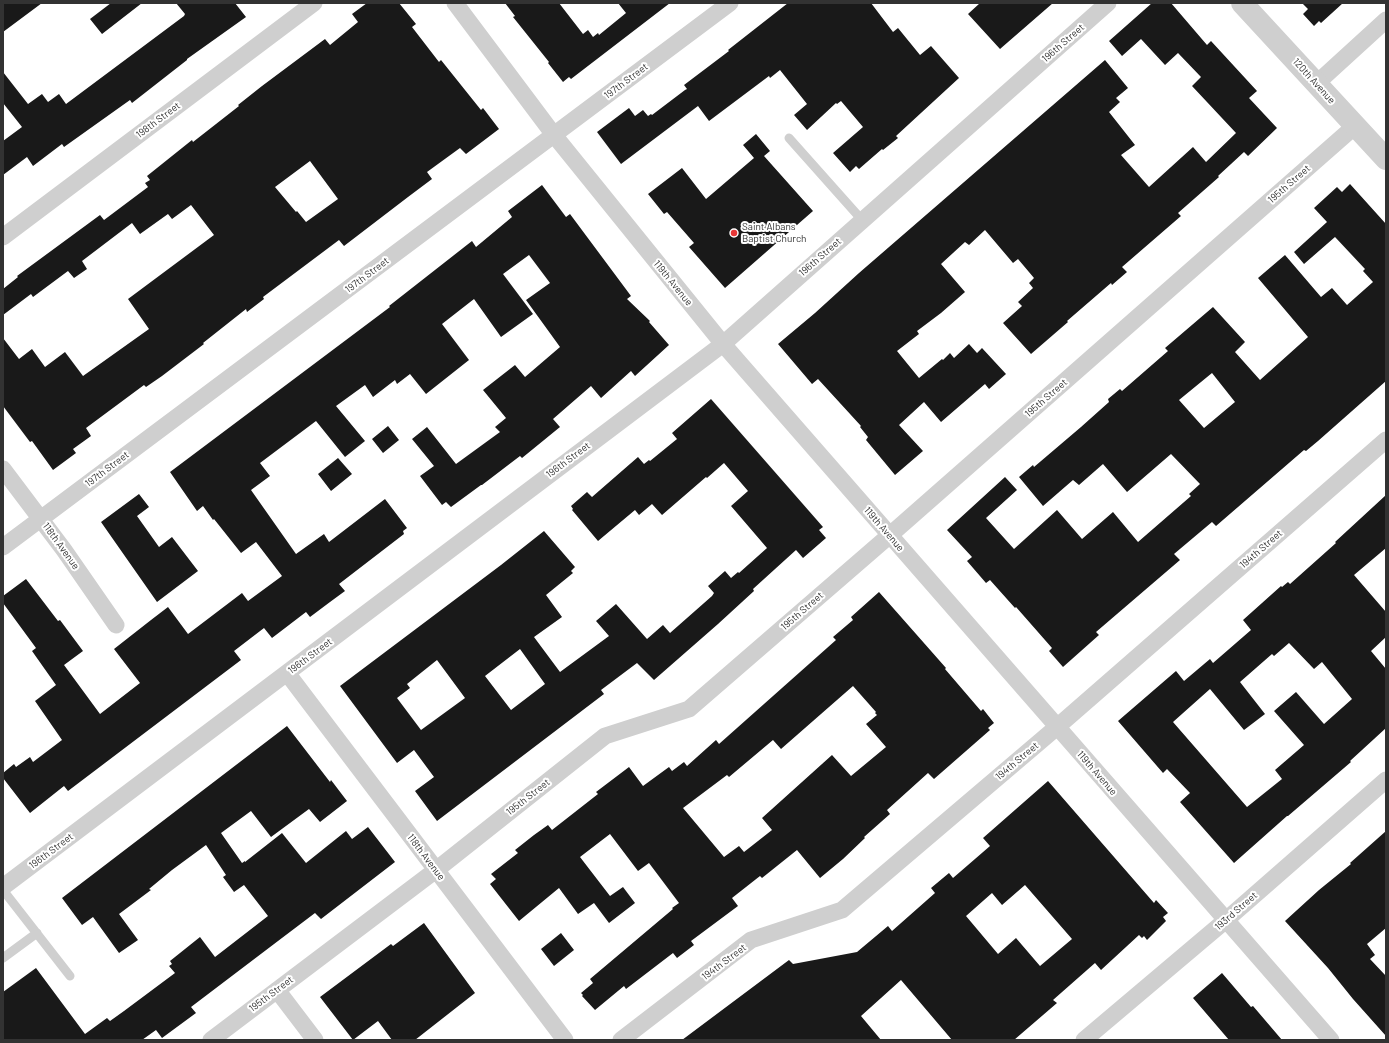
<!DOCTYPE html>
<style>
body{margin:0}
#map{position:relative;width:1389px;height:1043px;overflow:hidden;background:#fff;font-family:Barlow,sans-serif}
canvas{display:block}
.frame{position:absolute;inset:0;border:4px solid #323232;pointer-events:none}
</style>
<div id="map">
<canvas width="1389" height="1043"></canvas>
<div class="frame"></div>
</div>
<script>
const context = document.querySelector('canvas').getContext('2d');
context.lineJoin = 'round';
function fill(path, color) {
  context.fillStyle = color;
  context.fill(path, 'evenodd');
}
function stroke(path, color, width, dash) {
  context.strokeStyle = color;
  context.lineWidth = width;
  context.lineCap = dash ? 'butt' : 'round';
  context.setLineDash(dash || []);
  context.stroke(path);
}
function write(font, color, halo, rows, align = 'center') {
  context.font = font + ' Barlow,sans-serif';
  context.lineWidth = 4;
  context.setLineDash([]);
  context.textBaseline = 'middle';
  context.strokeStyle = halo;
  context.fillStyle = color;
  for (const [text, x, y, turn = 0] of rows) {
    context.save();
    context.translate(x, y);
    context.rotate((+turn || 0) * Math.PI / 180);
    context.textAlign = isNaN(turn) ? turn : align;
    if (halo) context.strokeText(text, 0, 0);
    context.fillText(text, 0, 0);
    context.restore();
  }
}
const building = new Path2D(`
 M3,3H42L3,32Z
 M111,3H142L102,34L90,19Z
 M176,3H235L246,17L187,59V60L132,103L130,100L64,147L62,144L33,166L27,157L3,175V141L22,127L3,103V72L28,104L42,94L48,102L59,94L66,104L184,16L185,14Z
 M367,3H399L416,24L412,27L439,62L441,60L481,110L483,108L499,129L466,154L460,148L427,172L432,179L408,197L344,246L339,240L263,297L264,299L247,312L246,309L203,343L204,344L162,376L146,387L144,385L86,428L91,436L73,449L76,453L53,470L32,441L30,442L3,406V338L19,359L32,349L45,367L65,352L83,376L149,329L128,299L214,235L191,205L172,219L168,214L140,234L132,223L82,261L87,269L74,278L68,271L33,297L31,294L3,315V289L18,277L17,276L100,215L104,220L148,187L145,183L150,180L147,176L192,140L193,142L239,106L238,105L262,86L325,39L330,45L358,22L352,14ZM310,161L338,199L306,222L297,211L296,212L275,187Z
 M505,3H559L583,34L588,30L593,37L598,33L599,35L626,13L618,3H670L571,79L569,77L563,82L548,63L549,62L513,17L515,16Z
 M788,3H871L893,32L898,28L920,55L931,46L959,78L896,136L898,138L883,150L882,149L859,169L856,166L850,172L833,153L863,127L841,101L837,104L836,103L807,130L794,115L807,104L780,70L770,78L769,76L709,121L698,106L621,164L597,132L629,108L635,116L643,110L648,116L651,114L652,115L685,90L687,89L684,85L729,51L728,50Z
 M980,3H1053L1000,49L968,14Z
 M1152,3H1171L1207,45L1211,41L1257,91L1249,98L1277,128L1248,156L1244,152L1218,176L1219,177L1178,213L1181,216L1122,267L1127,272L1112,285L1111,283L1067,321L1068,322L1031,354L1003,323L1022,306L1018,302L1033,288L1029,283L1034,278L1018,259L1013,263L985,230L969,245L965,242L941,264L965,292L941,313L917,331L919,334L897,351L919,378L942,359L943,360L950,353L954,358L969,344L977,353L982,348L1006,374L989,389L985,384L941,422L924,402L899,425L923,451L895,475L866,440L868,437L860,427L861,426L818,379L812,384L778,344L815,313L859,273L1105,60L1128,88L1116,98L1120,102L1109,112L1135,145L1121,155L1149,187L1193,147L1206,162L1236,133L1192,86L1201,77L1178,53L1165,65L1141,39L1122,56L1109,41Z
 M1302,3H1343L1321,23L1319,21L1314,26L1303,14L1308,9Z
 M756,134L770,151L764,156L813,211L725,288L689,247L694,243L667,212L664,214L648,194L682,168L706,199L754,158L743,145Z
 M1350,184L1386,224V381L1318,441L1306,451L1304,450L1216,526L1212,522L1174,554L1180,560L1096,632L1099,635L1063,667L1049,651L1052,648L1016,607L1015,608L990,580L986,583L967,561L972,557L947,530L1005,477L1017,490L986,518L1014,549L1057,510L1082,539L1113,512L1138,542L1191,496L1189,494L1200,484L1171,454L1127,492L1103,464L1079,485L1073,480L1043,506L1019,477L1033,465L1034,467L1081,427L1109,402L1108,399L1120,389L1122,391L1168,351L1165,348L1213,307L1245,342L1235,352L1260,380L1308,337L1258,278L1285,255L1321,297L1332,288L1347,305L1373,282L1363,271L1365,269L1335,237L1304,264L1294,252L1327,222L1314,208L1337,187L1342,192ZM1212,373L1235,402L1204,428L1179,400Z
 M542,185L566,217L570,214L631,296L627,299L650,321L649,322L669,345L635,376L631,371L601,398L591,386L553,419L560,427L522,458L520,456L482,485H481L451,507L446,502L442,505L420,476L434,466L412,439L427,427L456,464L500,432L495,427L506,418L483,390L515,365L525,377L560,347L526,300L550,283L529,255L503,274L533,314L501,337L474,299L442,324L469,360L426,394L410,374L397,384L395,380L373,397L365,385L336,406L365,441L345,457L316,421L260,463L270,476L251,490L296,554L324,534L329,542L385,499L407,528L403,531L404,534L339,584L345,591L330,602L310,617L306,612L272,638L264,628L234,651L241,660L68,791L64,786L30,813L3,778V773L14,764L16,767L30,757L33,762L62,740L35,701L56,685L32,651L36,648L3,603V596L26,579L58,621L60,620L83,651L64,665L100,714L140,683L114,649L151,620L168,607L188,634L242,593L248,601L282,576L256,542L241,553L214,519L213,520L203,506L197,511L170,472L390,307L389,306L472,241L476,247L512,217L508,211Z
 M711,399L823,527L819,530L826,538L803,558L796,550L753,589L754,591L718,624L654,680L637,663L601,690L604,694L437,821L415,791L434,777L414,750L397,763L340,686L501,565L544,531L575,567L571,571L573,573L546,595L562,617L534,637L560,672L609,636L596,621L616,604L647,639L663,625L670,633L712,596L714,593L708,586L725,571L731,578L738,572L739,573L767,548L731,506L748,491L724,463L707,478L706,477L662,515L652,504L639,515L635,510L598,541L572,510L573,509L571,506L587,492L592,497L638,457L644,464L649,460L650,461L677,439L672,433ZM520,649L545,684L511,710L485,676ZM437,660L465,698L421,730L397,698L410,688L407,684Z
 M388,426L399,440L383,453L372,439Z
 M338,458L352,474L331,491L318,474Z
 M139,494L149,507L137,516L159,547L172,537L198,571L157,602L101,522Z
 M1386,495V548L1354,575L1386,612V637L1371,651L1386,669V728L1350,761L1351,762L1288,816H1287L1234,863L1180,802L1190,793L1167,769L1163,773L1118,721L1176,671L1184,681L1210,659L1213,663L1251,630L1243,620L1281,586L1282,587L1288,582L1290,584L1336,543L1335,542ZM1289,643L1314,669L1322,662L1352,699L1324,724L1296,692L1274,711L1304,745L1275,770L1282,779L1247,807L1173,722L1210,689L1244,730L1265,714L1240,682L1272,654L1274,656Z
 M879,592L946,668L945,669L981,711L983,709L994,723L988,728L990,730L934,779L928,773L887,810L890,814L864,837L865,838L843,859L820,878L797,850L762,878L760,876L732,898L738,906L691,941L694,945L677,958L673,953L626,989L624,986L595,1010L582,996L583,995L581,993L593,983L590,979L673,909L672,908L679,903L649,863L638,871L610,834L580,857L610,896L623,887L635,903L609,923L594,903L578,914L559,888L519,921L490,884L496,879L491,874L518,853L515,850L534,835L548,825L552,830L598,794L596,792L629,767L643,786L669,767L672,771L684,762L687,766L716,740L719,744L836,640L833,637L853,620L851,617ZM853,686L876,712L875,713L877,715L866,724L886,747L851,776L832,755L762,818L772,830L744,852L739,846L724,857L683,808L727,775L729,777L773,740L781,749Z
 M287,726L330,782L331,780L347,801L320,822L309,809L271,837L251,811L221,833L242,863L245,861V862L282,833L306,863L346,831L352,839L368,827L395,862L321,919L315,913L278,941L191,1007L196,1013L162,1038L156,1030L142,1040H3V992L36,968L85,1034L107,1018L110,1021L124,1011L175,973L169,966L172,964L170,961L200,937L215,957L268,916L244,885L234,892L223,877L226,875L206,845L172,870L149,889L151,890L119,914L138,940L119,953L93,917L82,925L62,898Z
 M1048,781L1154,903L1156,900L1168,913L1163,917L1166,921L1147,940L1144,936L1142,938L1139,935L1101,970L1095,963L1053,1000L1057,1003L1014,1040H952L901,980L861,1016L881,1040H682L789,960L793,964L857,952L888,926L892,931L935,893L931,888L949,873L953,878L990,846L983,838ZM1025,885L1072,939L1040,966L1016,938L998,954L966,916L992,893L1002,905Z
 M1386,831V928L1367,944L1375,955L1370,959L1386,976V1036L1353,999L1328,968L1285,921L1319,890L1351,864L1350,863Z
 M424,923L475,993L415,1040H392L378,1021L353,1040L320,997L391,944L393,946Z
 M561,933L574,950L554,966L541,949Z
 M1222,973L1251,1007L1253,1006L1282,1040H1229L1193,998Z`);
const service = new Path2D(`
 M789,138L862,220
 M3,890L70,976
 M3,958L37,933`);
const minor = new Path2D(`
 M455,3L554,135L723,344L1331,1040
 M1317,83L1386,20
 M3,237L314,3
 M3,469L64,550L116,625
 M3,547L730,3
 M287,673L565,1040
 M3,887L723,344L1108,3
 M277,990L315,1040
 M211,1040L436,870L605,736L689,709L890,535L1355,126
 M621,1040L751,940L842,910L1057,727L1386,440
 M1084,1040L1226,920L1386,780`);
const tertiary = new Path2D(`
 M1242,3L1386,159`);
const markers = [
 [734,233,4,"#e73737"]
];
const streetNames = [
 ["196th Street",1063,43,-41],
 ["197th Street",626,81,-37],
 ["120th Avenue",1314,81,48],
 ["198th Street",158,120,-37],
 ["195th Street",1289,184,-41],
 ["196th Street",820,257,-41],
 ["197th Street",367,275,-37],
 ["119th Avenue",673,283,51],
 ["195th Street",1046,398,-41],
 ["196th Street",568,460,-37],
 ["197th Street",107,469,-37],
 ["119th Avenue",884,529,49],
 ["118th Avenue",61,546,54],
 ["194th Street",1261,549,-41],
 ["195th Street",802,611,-41],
 ["196th Street",310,656,-37],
 ["194th Street",1017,761,-40],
 ["119th Avenue",1097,773,49],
 ["195th Street",528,797,-38],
 ["196th Street",51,851,-37],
 ["118th Avenue",426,857,53],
 ["193rd Street",1236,911,-41],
 ["194th Street",724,962,-37],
 ["195th Street",271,994,-37]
];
const poiNames = [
 ["Saint Albans",742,227],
 ["Baptist Church",742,239]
];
fill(building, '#191919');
stroke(service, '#cfcfcf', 9);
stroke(minor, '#cfcfcf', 17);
stroke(tertiary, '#cfcfcf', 22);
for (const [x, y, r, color] of markers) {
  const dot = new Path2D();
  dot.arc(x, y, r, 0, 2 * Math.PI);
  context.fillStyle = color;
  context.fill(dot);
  stroke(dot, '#fff', 1.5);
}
write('10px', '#323232', '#fff', streetNames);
write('10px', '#323232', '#fff', poiNames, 'left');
</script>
